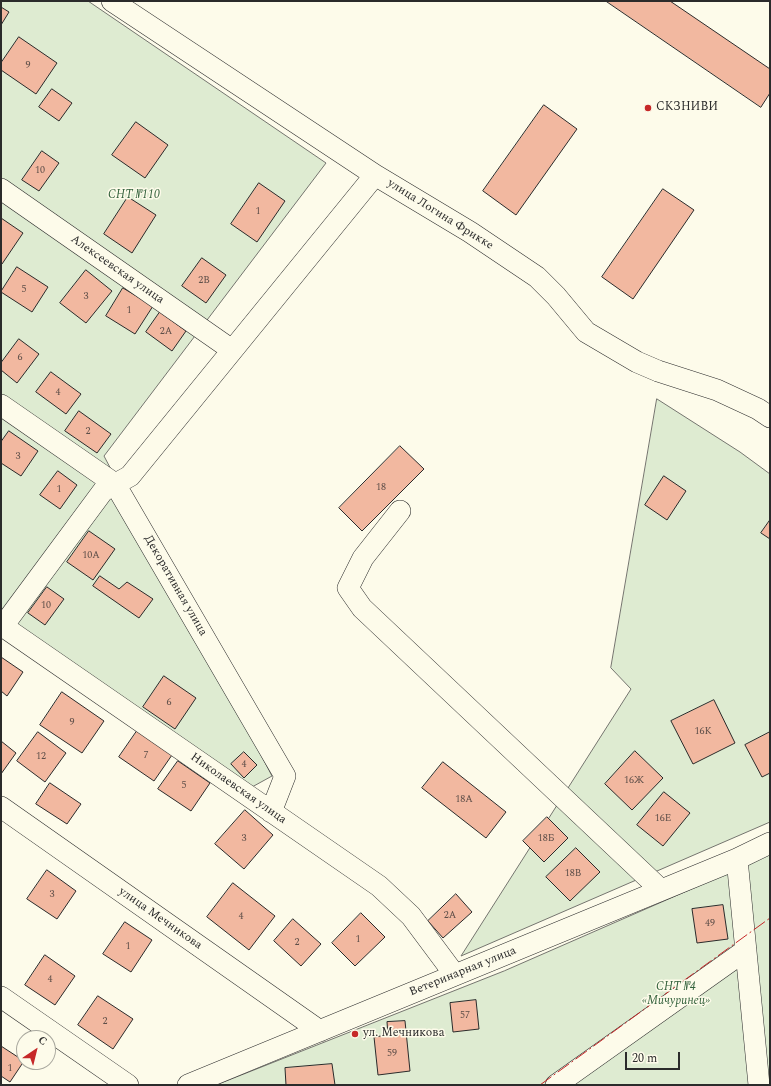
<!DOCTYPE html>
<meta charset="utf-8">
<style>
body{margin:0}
#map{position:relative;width:771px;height:1086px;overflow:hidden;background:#fdfbea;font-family:Spectral,serif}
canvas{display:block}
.frame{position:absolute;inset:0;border:2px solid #2b2b2b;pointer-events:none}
.north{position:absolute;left:16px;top:1030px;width:40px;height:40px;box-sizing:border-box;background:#fdfbea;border:1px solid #a9a89e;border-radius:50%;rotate:35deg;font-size:11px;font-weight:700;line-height:16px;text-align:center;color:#2b2b2b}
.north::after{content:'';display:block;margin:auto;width:14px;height:18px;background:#c62828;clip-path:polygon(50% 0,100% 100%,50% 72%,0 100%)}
.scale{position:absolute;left:625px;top:1052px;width:55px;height:18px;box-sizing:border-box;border:2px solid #2b2b2b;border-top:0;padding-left:5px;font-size:12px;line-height:14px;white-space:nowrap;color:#2b2b2b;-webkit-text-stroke:3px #fdfbea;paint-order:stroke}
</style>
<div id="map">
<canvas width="771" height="1086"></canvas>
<div class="frame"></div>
<div class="north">С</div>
<div class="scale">20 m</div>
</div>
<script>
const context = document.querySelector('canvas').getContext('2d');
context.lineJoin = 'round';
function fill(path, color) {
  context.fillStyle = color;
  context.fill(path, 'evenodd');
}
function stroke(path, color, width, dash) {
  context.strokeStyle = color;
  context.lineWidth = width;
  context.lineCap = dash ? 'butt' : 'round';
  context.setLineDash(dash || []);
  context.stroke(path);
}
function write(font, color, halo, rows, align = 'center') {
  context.font = font + ' Spectral,serif';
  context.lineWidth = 3;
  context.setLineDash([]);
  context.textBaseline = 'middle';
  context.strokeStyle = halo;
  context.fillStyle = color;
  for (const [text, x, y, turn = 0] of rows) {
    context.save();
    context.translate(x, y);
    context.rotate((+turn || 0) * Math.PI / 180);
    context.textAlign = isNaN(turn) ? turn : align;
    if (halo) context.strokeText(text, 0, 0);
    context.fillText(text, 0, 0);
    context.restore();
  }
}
const green = new Path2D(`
 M1,1H88L326,163L104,456L272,776L252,787L1,613Z
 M657,399L740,452L770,474V822L461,956L631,689L611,668Z
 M770,855V1085H216L504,971Z`);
const building = new Path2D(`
 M606,1H670L770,69V93L761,107Z
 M1,7L9,12L1,25Z
 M19,37L57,63L36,94L1,70V63Z
 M52,89L72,103L59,121L39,107Z
 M544,105L577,129L516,215L483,191Z
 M136,122L168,145L145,178L112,155Z
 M42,151L59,163L39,191L22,180Z
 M259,183L285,201L257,242L231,224Z
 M663,189L694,210L633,299L602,277Z
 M128,197L156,215L132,253L104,234Z
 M1,218L23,233L2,264L1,263Z
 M202,258L226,275L206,303L182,286Z
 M17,267L48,287L32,312L1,292Z
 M86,270L112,291L86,323L60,303Z
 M123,288L153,306L135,334L106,316Z
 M160,312L186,331L172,351L146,332Z
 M19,339L39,354L17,383L1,370V363Z
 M51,372L81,394L66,414L36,392Z
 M79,411L111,434L97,453L65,431Z
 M9,431L38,451L21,476L1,463V442Z
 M400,446L424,469L362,531L339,508Z
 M58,471L77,485L60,509L40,495Z
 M664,476L686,491L667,520L645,505Z
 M770,520V539L761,533Z
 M89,531L115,549L93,580L67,562Z
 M100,576L119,589L127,582L153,599L139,618L93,586Z
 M47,587L64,599L45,625L28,613Z
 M1,657L23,672L7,696L1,691Z
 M164,676L196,698L175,729L143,707Z
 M62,692L104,721L82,753L40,725Z
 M714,700L735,743L693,764L671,721Z
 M137,731L172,755L154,781L119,757Z
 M38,732L66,753L45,782L17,761Z
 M770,732V773L762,777L745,745Z
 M1,741L16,753L1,774Z
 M635,751L663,778L632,810L605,784Z
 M244,752L257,765L244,778L231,764Z
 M178,761L210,783L191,811L158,789Z
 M443,762L506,812L486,838L422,788Z
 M50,783L81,804L67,824L36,804Z
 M664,792L690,813L663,846L637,825Z
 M245,810L273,835L244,869L215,844Z
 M547,817L568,838L544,862L523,841Z
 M576,848L600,872L570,901L546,877Z
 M47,870L76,891L57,919L27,899Z
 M233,883L275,916L249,950L207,917Z
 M456,894L472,912L443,938L428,921Z
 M723,905L728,939L697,943L692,909Z
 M361,913L385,937L355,966L332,943Z
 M293,919L321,944L301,966L274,941Z
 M125,922L152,940L131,972L103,954Z
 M45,955L75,976L55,1005L25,985Z
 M98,996L133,1019L113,1049L78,1025Z
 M476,1000L479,1029L453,1032L450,1003Z
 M405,1021L410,1071L378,1075L374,1037L388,1035L387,1022Z
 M1,1046L24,1061L10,1082L1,1076Z
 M332,1064L335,1085H286L285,1068Z`);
const minor = new Path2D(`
 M112,1L375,175L470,232L537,277L556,296L586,332L637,362L658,371L717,390L758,409L770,417
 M1,189L232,350
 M1,405L115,484L285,776L271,812
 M400,511L363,558L348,588L362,608L661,890
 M1,625L379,886L411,916L455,975
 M3,626L103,491L130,476L375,175
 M1,807L320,1031
 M737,859L759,1085
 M1,997L128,1085
 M188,1085L737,859L770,843
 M556,1085L746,950`);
const power = new Path2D(`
 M540,1085L770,918`);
const markers = [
 [648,108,4,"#c62828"],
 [355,1034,4,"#c62828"]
];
const numberNames = [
 ["9",28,66],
 ["10",40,171],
 ["1",258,212],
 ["2В",204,281],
 ["5",24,290],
 ["3",86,297],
 ["1",129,311],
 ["2А",166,332],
 ["6",20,358],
 ["4",58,393],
 ["2",88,432],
 ["3",18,457],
 ["18",381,488],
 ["1",59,490],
 ["10А",91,556],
 ["10",46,606],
 ["6",169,703],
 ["9",72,723],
 ["16К",703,732],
 ["7",146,756],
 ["12",41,757],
 ["4",244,765],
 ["16Ж",634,781],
 ["5",184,786],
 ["18А",464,800],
 ["16Е",663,819],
 ["3",244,839],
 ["18Б",546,839],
 ["18В",573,874],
 ["3",52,895],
 ["2А",450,916],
 ["4",241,917],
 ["49",710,924],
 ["1",358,940],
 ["2",297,943],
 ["1",128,947],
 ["4",50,980],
 ["57",465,1016],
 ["2",105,1022],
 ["59",392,1054],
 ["1",10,1069]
];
const poiNames = [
 ["СКЗНИВИ",656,108],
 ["ул. Мечникова",363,1034]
];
const parkNames = [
 ["СНТ №110",134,196],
 ["СНТ №4",676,988],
 ["«Мичуринец»",676,1002]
];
const streetNames = [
 ["улица Логина Фрикке",440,215,32],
 ["Алексеевская улица",117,270,35],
 ["Декоративная улица",175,586,60],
 ["Николаевская улица",238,789,35],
 ["улица Мечникова",160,919,35],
 ["Ветеринарная улица",463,972,-22]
];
fill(green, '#deebd1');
stroke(green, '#74746e', 1);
fill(building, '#f2b8a0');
stroke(building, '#2b2b2b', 1);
stroke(minor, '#2b2b2b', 22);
stroke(minor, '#fdfbea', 21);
stroke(power, '#c62828', 1, [14, 3, 2, 3]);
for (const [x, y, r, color] of markers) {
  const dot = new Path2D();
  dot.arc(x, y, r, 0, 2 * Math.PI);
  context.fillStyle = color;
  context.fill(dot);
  stroke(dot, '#fdfbea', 1.5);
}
write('10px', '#5d4e48', null, numberNames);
write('12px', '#2b2b2b', '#fdfbea', poiNames, 'left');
write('italic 12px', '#34623c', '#fdfbea', parkNames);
write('12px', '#2b2b2b', '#fdfbea', streetNames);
</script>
